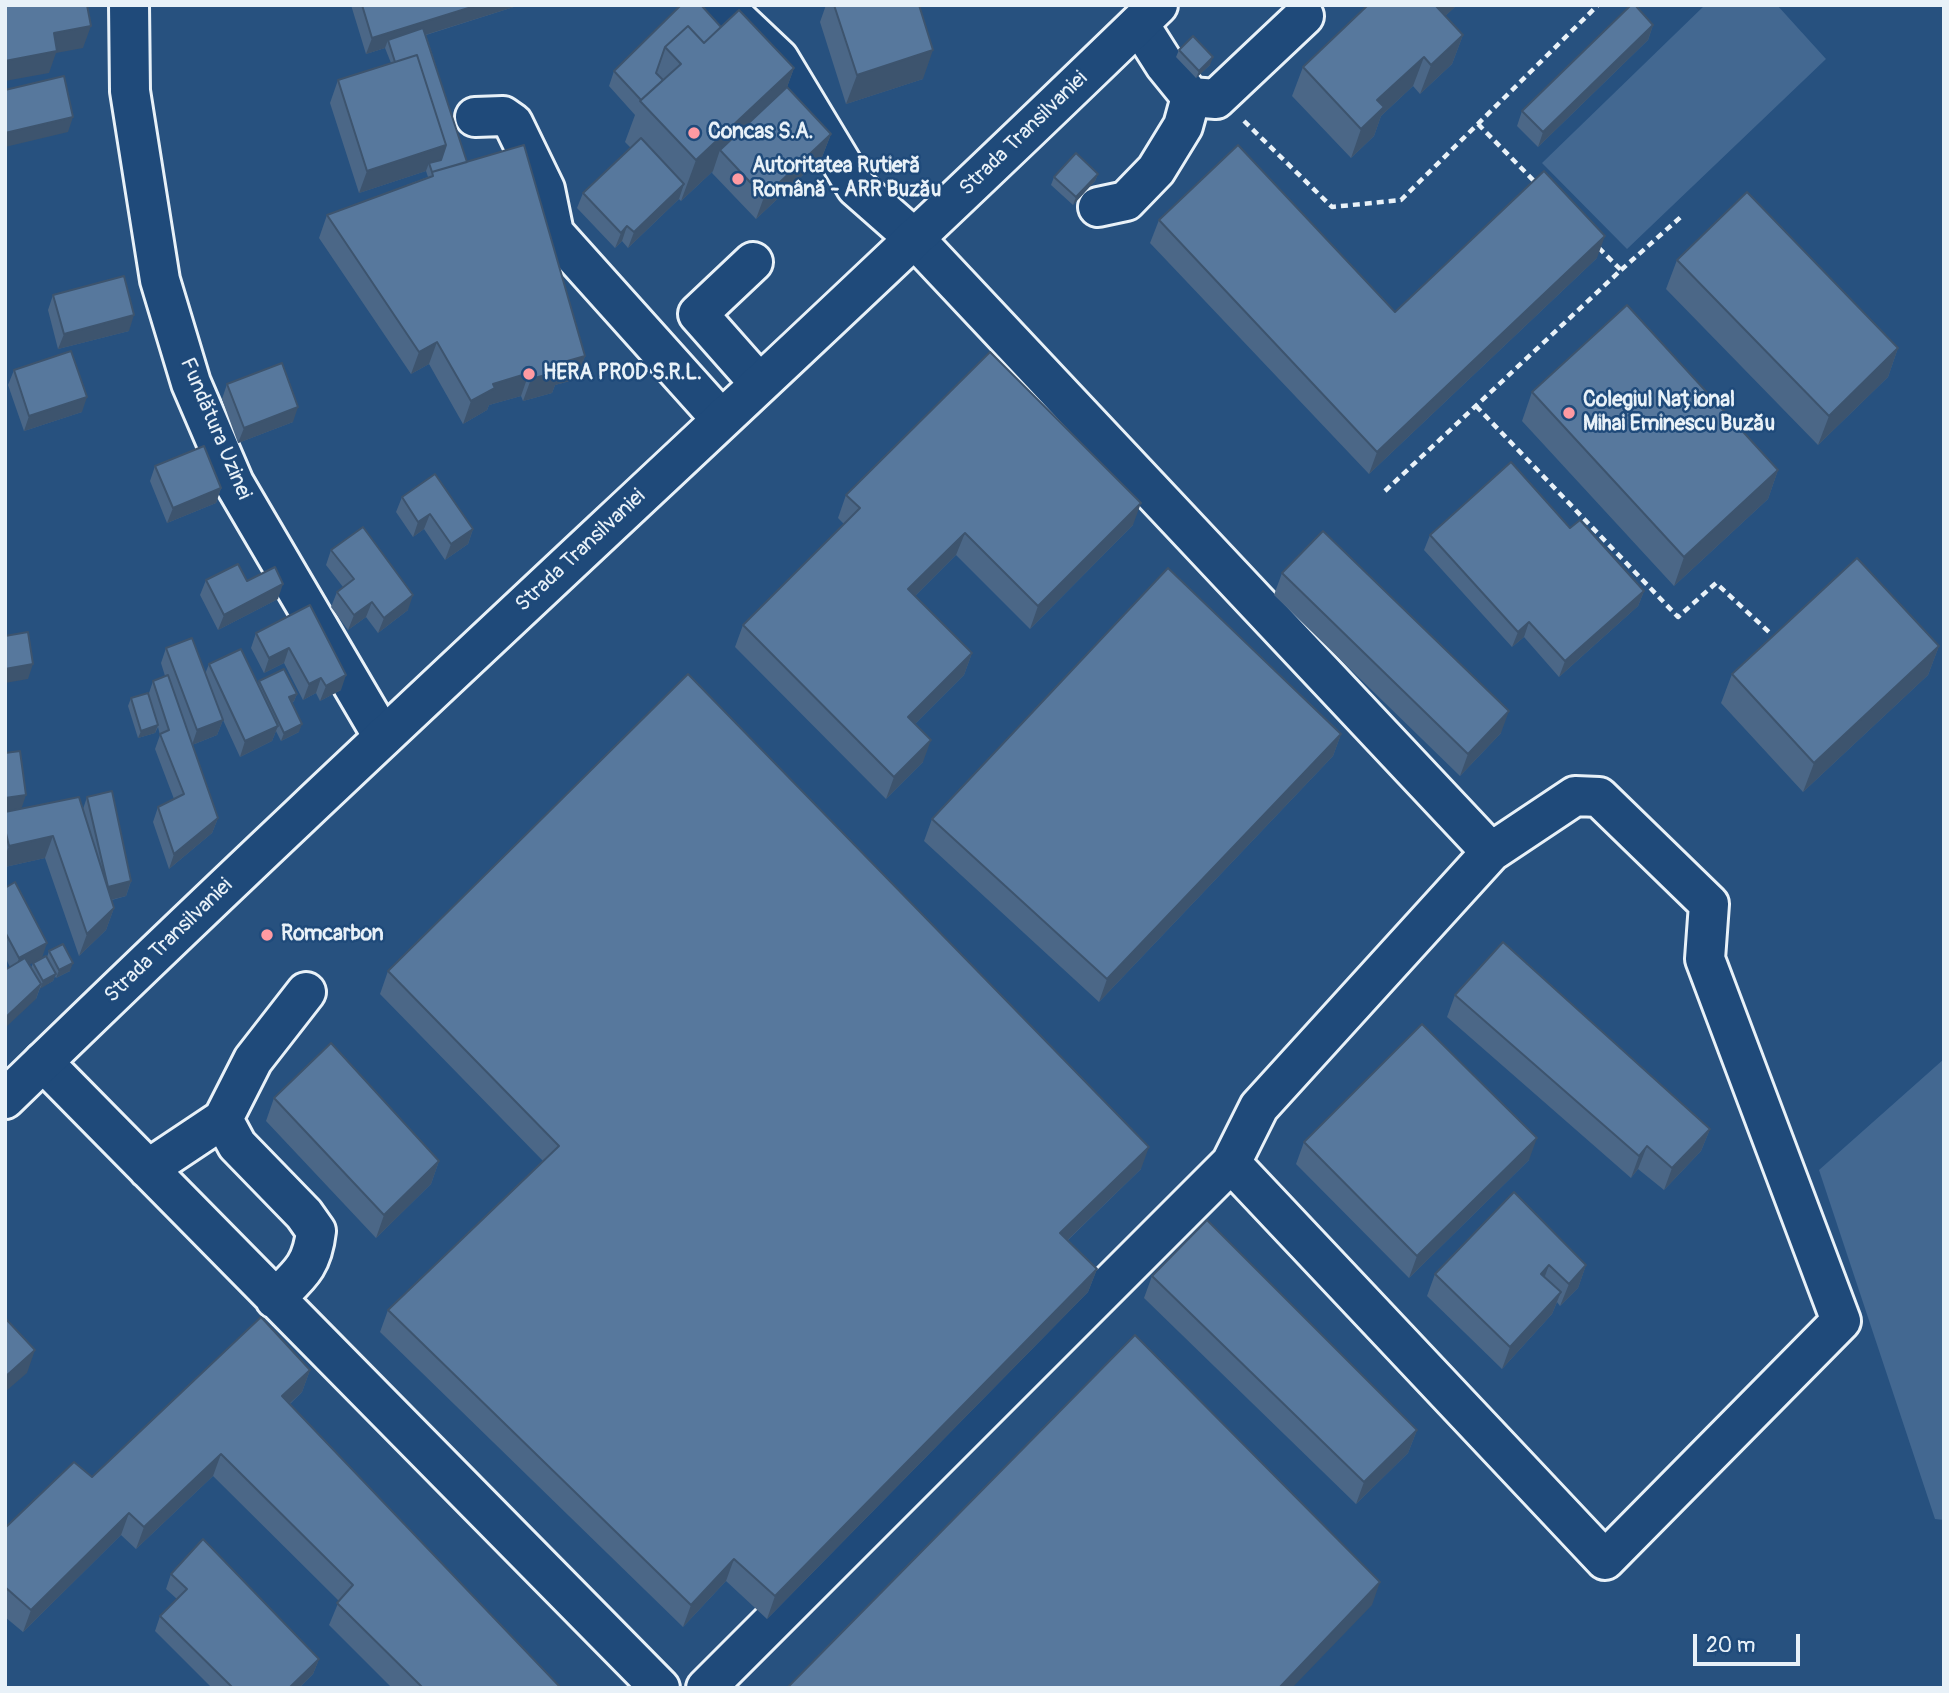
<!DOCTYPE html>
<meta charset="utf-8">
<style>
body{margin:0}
#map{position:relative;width:1949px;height:1693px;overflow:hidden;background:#27517f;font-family:Pangolin,sans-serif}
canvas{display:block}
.frame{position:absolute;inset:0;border:7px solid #e8f1f8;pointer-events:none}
.scale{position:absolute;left:1693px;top:1634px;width:107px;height:32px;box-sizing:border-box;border:4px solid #e8f1f8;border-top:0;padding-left:9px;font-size:21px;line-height:24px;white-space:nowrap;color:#e8f1f8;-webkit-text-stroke:5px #1f4a7a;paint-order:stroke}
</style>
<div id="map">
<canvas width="1949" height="1693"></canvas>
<div class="frame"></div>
<div class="scale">20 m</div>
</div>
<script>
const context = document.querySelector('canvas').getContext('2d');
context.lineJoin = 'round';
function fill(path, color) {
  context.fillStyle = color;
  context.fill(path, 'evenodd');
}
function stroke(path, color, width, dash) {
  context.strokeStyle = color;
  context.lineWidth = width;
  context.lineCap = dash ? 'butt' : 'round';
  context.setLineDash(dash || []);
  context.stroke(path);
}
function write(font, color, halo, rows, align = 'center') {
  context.font = font + ' Pangolin,sans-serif';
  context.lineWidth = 5;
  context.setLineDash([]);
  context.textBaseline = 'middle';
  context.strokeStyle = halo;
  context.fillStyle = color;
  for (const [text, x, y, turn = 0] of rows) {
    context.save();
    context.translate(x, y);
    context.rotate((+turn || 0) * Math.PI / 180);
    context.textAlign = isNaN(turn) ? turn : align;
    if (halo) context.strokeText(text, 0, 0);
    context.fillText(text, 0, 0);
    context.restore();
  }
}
const green = new Path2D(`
 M1705,5H1777L1826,59L1627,249L1542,163Z
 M1944,1059V1520L1935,1519L1819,1170Z`);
const path = new Path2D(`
 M1244,121L1332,207L1401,200L1598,5
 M1478,124L1536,183
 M1621,270L1683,215
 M1476,406L1678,617L1716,583L1770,633
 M1385,491L1621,270L1596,245`);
const minor = new Path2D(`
 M129,5L130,91L160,280L191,383L234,483L383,737
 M722,5L779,59L856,187L915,239L1491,852
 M1191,97L1216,99L1304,16
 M475,117L503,116L513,123L545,189L554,233L721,419
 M1098,207L1126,201L1156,170L1183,126L1191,97L1165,65L1139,24
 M753,262L698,314L759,383
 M43,1062L660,1688
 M148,1169L223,1119
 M275,1299C299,1275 312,1267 316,1231L304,1214L237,1145L223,1119L253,1060L306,992
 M706,1688L1231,1163L1259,1107L1491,852L1575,796L1599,797L1709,904L1705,959L1841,1321L1605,1560L1231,1163`);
const major = new Path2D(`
 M5,1099C384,729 778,374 1158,5`);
const wall = new Path2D(`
 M351,5H520L426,35L467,162L585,356L577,379L555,385L552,393L523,401L521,396L489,405L487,410L463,424L429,364L411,374L319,238L327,215L428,177L426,171L359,193L330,103L338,80L391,63L385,48L366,54Z
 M681,5L794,68L787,87L831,134L822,157L756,219L712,173L713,171L681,201L679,199L628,248L622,241L615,248L577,208L583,193L631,148L625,142L635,115L609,86L614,71Z
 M826,5H919L923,79L846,104L820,22Z
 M1368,5H1457L1445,16L1463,35L1452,64L1420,94L1413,86L1381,116L1374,136L1351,158L1292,96L1303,67Z
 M1653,25L1648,40L1538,147L1517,126L1522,111Z
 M1179,50L1210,65L1196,78L1176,57Z
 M1098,174L1095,181L1073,205L1051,185L1054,177Z
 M1159,220L1395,312L1597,258L1369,474L1150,243Z
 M1677,260L1898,348L1888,377L1818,445L1666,289Z
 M53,295L129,331L58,349L48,310Z
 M14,370L82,412L24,431L8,385Z
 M227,384L293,422L238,443L222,399Z
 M1532,392L1778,470L1768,499L1674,586L1522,421Z
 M155,466L221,488L216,503L167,523L150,481Z
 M846,495L1133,525L1030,629L956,555L915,596L972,653L964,675L915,724L923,762L886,799L735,647L743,625L844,524L838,518Z
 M402,497L473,529L468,544L445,560L424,529L413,537L396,512Z
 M1570,528L1644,591L1638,606L1559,677L1524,637L1512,647L1424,550L1430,535Z
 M331,550L408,610L378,633L366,617L348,630L331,607L337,592L343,587L326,565Z
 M1282,573L1501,733L1460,776L1274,595Z
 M206,580L247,581L278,599L218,630L200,595Z
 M310,605L341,690L320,701L316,693L303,700L284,663L264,673L251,648L256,633Z
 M1939,646L1928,675L1803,792L1721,703L1732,674Z
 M166,648L205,674L209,664L258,684L259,681L297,694L294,701L292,703L299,732L281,741L276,731L272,741L240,757L223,720L217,735L192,745L218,818L212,833L169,869L153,822L158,807L174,799L155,749L160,735L158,727L155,733L138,738L128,706L131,698L149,693L153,681L165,676L161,663Z
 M1341,734L1333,756L1099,1002L924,841L932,819Z
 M87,797L131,881L126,896L112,900L114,908L106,930L79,956L45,858L5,867V812L21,809H83Z
 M5,888L29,965L31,968L33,963L47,957L49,951L70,971L56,978L55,976L53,981L40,988L36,999L10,967L5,957Z
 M388,971L1141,1169L1067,1241L1097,1269L1088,1292L767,1619L726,1581L683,1627L380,1332L388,1310L543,1161L380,994Z
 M1455,995L1710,1129L1701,1151L1664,1190L1638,1169L1631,1178L1447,1017Z
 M274,1098L439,1161L431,1184L376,1238L266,1121Z
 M1304,1142L1529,1160L1409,1278L1296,1164Z
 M1514,1192L1586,1265L1578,1288L1560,1306L1557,1302L1552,1314L1502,1369L1427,1296L1435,1274Z
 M1152,1276L1417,1430L1408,1453L1356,1504L1144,1298Z
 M310,1370L302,1392L290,1404L561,1688H392L329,1625L339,1601L213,1476L136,1549L121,1535L23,1632L5,1617V1528L92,1477Z
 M171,1574L319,1659L313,1674L299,1688H212L155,1631L160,1616L177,1599L166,1589Z`);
const shadedWall = new Path2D(`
 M478,5H520L390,46L388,40L385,48L366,54L372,38Z
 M1437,5H1457L1425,35Z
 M1653,25L1648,40L1538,147L1543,132Z
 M91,26L83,48L56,53L49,73L5,81V61L54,33Z
 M1463,35L1452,64L1420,94L1431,65Z
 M933,50L923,79L846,104L857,75Z
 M1213,57L1210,65L1196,78L1199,71Z
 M1424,57L1413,86L1381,116L1374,136L1351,158L1361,129L1377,100Z
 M794,68L779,109L720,150L713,171L681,201L696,160Z
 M73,117L68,132L5,147V133Z
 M831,134L822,157L756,219L764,197Z
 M446,145L438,167L429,163L426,171L359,193L367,171Z
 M1098,174L1095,181L1073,205L1076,197Z
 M684,184L679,199L628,248L634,232Z
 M627,226L622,241L615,248L621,233Z
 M1605,236L1597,258L1369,474L1377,452Z
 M134,315L129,331L58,349L64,334Z
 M437,342L429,364L411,374L419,352Z
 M1898,348L1888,377L1818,445L1829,416Z
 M585,356L577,379L555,385L552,393L523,401L531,379L557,364Z
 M529,373L521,396L489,405L487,410L463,424L471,401L493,384Z
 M87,397L82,412L24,431L29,416Z
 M298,407L293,422L238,443L244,428Z
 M1778,470L1768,499L1674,586L1684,557Z
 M221,488L216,503L167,523L173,508Z
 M1141,503L1133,525L1030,629L1038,606Z
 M430,514L424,529L413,537L418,522Z
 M473,529L468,544L445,560L451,544Z
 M965,533L956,555L900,611L908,589Z
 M283,584L278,599L218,630L224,615Z
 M1644,591L1638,606L1559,677L1565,661Z
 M413,595L408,610L378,633L384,618Z
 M372,602L366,617L348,630L354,615Z
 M1529,622L1524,637L1512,647L1518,632Z
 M1939,646L1928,675L1803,792L1814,763Z
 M289,648L284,663L264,673L269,658Z
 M972,653L964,675L900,739L908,717Z
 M33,664L28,679L5,683V669Z
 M346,675L341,690L320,701L326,686Z
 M321,678L316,693L303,700L309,684Z
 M297,694L294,701L286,705L289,697Z
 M1509,711L1501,733L1460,776L1468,754Z
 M223,720L217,735L192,745L197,730Z
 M302,724L299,732L281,741L284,733Z
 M158,725L155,733L138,738L141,731Z
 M278,726L272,741L240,757L245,741Z
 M1341,734L1333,756L1099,1002L1107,979Z
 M931,740L923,762L886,799L894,777Z
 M26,795L21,810L5,812V798Z
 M218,818L212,833L169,869L174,854Z
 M53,836L45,858L5,867V856L9,846Z
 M131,881L126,896L102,902L107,887Z
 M114,908L106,930L79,956L87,934Z
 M47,943L42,958L14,973L19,958Z
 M73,963L70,971L56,978L59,970Z
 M56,974L53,981L40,989L43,981Z
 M41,984L36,999L5,1028V1018Z
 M1710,1129L1701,1151L1664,1190L1672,1168Z
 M1537,1138L1529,1160L1409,1278L1417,1256Z
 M1647,1146L1638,1169L1631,1178L1639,1156Z
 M1149,1147L1141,1169L1051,1256L1060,1233Z
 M439,1161L431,1184L376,1238L384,1215Z
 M1549,1265L1541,1287V1274Z
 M1586,1265L1578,1288L1560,1306L1569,1284Z
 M1097,1269L1088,1292L767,1619L775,1596Z
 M1561,1292L1552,1314L1502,1369L1510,1347Z
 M35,1350L27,1373L5,1392V1377Z
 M310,1370L302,1392L274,1418L282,1396Z
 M1417,1430L1408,1453L1356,1504L1364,1482Z
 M221,1454L213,1476L136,1549L144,1527Z
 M129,1513L121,1535L23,1632L31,1610Z
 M734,1559L726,1581L683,1627L691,1605Z
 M1380,1582L1372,1605L1292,1688H1279Z
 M319,1659L313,1674L299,1688H289Z`);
const building = new Path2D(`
 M5,5H87L91,26L54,33L57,51L5,61Z
 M362,5H478L372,38Z
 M681,5H701L721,27L704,43L688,26L665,47L656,73L663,80L641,100L614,71Z
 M834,5H919L933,50L857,75Z
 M1368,5H1437L1436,6L1463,35L1431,65L1424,57L1377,100L1384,107L1361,129L1303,67Z
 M1631,5H1635L1653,25L1543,132L1522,111Z
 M739,10L794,68L696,160L640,101L681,64L665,47L688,26L704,43Z
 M423,28L467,162L432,172L429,163L441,160L446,145L417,55L395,62L388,40Z
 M1193,36L1213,57L1199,71L1179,50Z
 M417,55L446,145L367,171L338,80Z
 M64,76L73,117L5,133V90Z
 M787,87L831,134L764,197L720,150Z
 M641,138L684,184L634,232L627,226L621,233L583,193Z
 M524,145L585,356L557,364L560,371L531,379L529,373L493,384L495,388L471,401L437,342L419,352L327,215L433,176L432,172Z
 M1238,145L1395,312L1544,171L1605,236L1377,452L1159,220Z
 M1076,153L1098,174L1076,197L1054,177Z
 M1747,192L1898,348L1829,416L1677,260Z
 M124,276L134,315L64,334L53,295Z
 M1627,305L1778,470L1684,557L1532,392Z
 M71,351L87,397L29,416L14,370Z
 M990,352L1141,503L1038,606L965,533L908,589L972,653L908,717L931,740L894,777L743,625L860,508L846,495Z
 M282,363L298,407L244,428L227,384Z
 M204,446L221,488L173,508L155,466Z
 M1511,462L1570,528L1580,520L1644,591L1565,661L1529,622L1518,632L1430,535Z
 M435,474L473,529L451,544L430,514L418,522L402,497Z
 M363,527L413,595L384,618L372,602L354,615L337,592L354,579L331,550Z
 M1323,531L1509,711L1468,754L1282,573Z
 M1857,558L1939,646L1814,763L1732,674Z
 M238,564L247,581L275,567L283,584L224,615L206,580Z
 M1168,568L1341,734L1107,979L932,819Z
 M310,605L346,675L326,686L321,678L309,684L289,648L269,658L256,633Z
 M28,632L33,664L5,669V636Z
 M192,638L223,720L197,730L166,648Z
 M241,649L278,726L245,741L209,664Z
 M284,669L297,694L289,697L302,724L284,733L259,681Z
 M688,674L1149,1147L1060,1233L1097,1269L775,1596L734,1559L691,1605L388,1310L559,1146L388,971Z
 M168,675L218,818L174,854L158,807L184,794L160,734L169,730L153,681Z
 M148,693L158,725L141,731L131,698Z
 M20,751L26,795L5,798V753Z
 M112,791L131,881L108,887L87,797Z
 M79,797L114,908L87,934L53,836L9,846L5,829V812Z
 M15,882L47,943L19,958L5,932V888Z
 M1503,942L1710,1129L1672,1168L1647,1146L1639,1156L1455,995Z
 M63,944L73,963L59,970L49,951Z
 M46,956L56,974L43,981L33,963Z
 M25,958L41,984L5,1018V970Z
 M1422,1024L1537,1138L1417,1256L1304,1142Z
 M331,1043L439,1161L384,1215L274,1098Z
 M1514,1192L1586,1265L1569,1284L1549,1265L1541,1274L1561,1292L1510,1347L1435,1274Z
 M1207,1220L1417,1430L1364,1482L1152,1276Z
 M261,1317L310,1370L282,1396L561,1688H423L337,1603L353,1585L221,1454L144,1527L129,1513L31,1610L5,1587V1528L74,1462L92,1477Z
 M5,1318L35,1350L5,1377Z
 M1135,1335L1380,1582L1279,1688H787Z
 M203,1539L319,1659L289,1688H233L160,1616L187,1589L171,1574Z`);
const markers = [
 [694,133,7,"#ff9aa2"],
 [738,179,7,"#ff9aa2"],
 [529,374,7,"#ff9aa2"],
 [1569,413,7,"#ff9aa2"],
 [267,935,7,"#ff9aa2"]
];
const poiNames = [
 ["Concas S.A.",708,133],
 ["Autoritatea Rutieră",752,167],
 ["Română - ARR Buzău",752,191],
 ["HERA PROD S.R.L.",543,374],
 ["Colegiul Național",1583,401],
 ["Mihai Eminescu Buzău",1583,425],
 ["Romcarbon",281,935]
];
const streetNames = [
 ["Strada Transilvaniei",1024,134,-44],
 ["Fundătura Uzinei",215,429,67],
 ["Strada Transilvaniei",581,551,-43],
 ["Strada Transilvaniei",169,941,-44]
];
fill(green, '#436891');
stroke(minor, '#e8f1f8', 44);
stroke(major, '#e8f1f8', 44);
stroke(path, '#e8f1f8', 4.5, [7, 5]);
stroke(minor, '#1f4a7a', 38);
stroke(major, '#1f4a7a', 38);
fill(wall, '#4b6787');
fill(shadedWall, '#3d546e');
fill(building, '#57789d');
stroke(building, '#3d546e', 2);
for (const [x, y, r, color] of markers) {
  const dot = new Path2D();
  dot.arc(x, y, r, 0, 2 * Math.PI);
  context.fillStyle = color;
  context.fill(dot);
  stroke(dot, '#1f4a7a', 2.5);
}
write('bold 21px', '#e8f1f8', '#1f4a7a', poiNames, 'left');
write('21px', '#e8f1f8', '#1f4a7a', streetNames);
</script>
